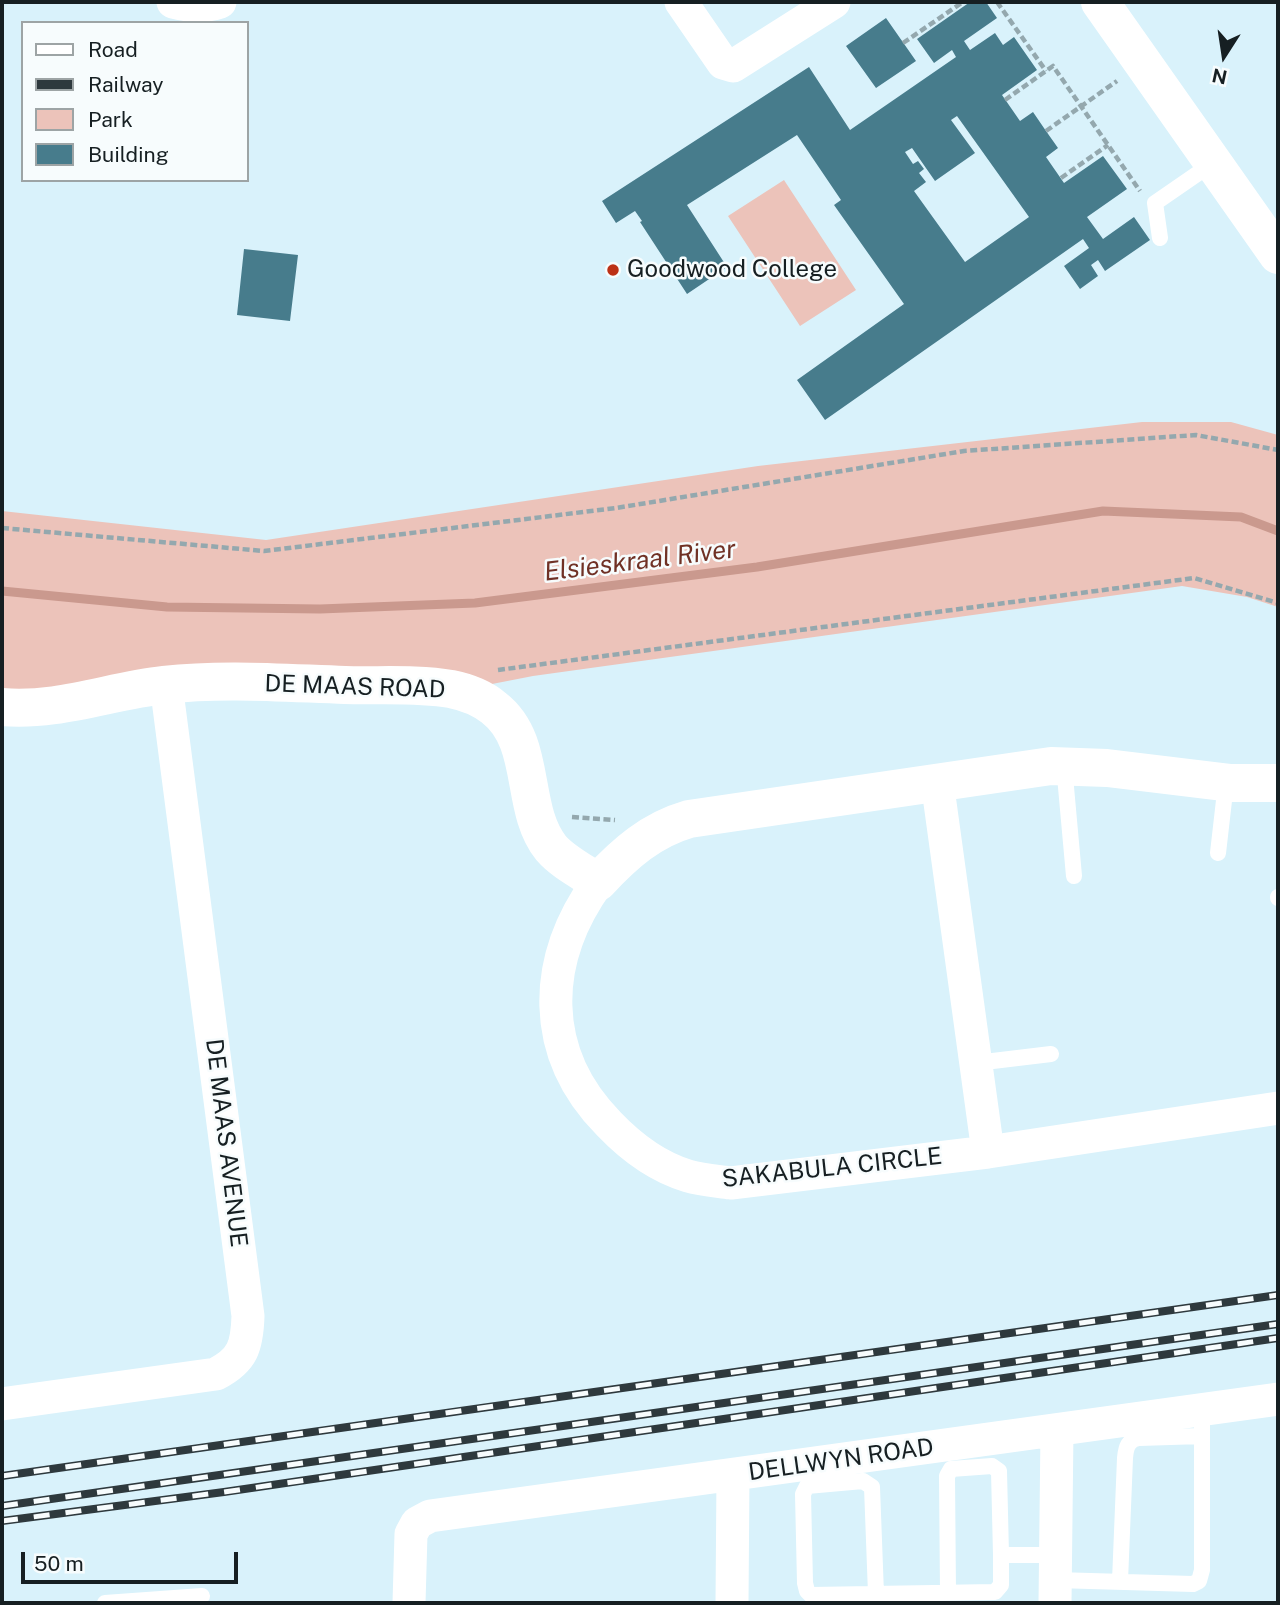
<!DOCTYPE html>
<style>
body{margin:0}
#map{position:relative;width:1280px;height:1605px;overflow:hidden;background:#d9f2fb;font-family:"Public Sans",sans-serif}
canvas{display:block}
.frame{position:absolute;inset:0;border:4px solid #161f22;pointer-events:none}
.legend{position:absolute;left:21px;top:21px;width:228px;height:161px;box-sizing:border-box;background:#f7fcfd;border:2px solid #9da4a5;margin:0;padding:9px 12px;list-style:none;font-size:21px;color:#161f22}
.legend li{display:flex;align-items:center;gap:14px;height:35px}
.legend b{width:35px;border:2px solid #9da4a5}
.north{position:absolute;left:1189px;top:21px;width:70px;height:70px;-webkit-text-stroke:5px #f7fcfd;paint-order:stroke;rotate:192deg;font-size:19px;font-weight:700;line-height:28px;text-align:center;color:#161f22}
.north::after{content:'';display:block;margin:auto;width:24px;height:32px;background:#161f22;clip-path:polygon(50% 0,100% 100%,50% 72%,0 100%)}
.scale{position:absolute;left:21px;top:1552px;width:217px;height:32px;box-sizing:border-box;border:4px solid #161f22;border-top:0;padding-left:9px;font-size:21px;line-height:24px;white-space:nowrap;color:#161f22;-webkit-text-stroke:5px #f7fcfd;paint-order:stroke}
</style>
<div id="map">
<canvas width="1280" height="1605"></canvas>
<div class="frame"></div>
<ul class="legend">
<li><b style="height:9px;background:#fff"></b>Road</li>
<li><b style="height:9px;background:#2e393d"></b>Railway</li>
<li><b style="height:19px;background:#ecc3ba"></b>Park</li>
<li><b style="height:19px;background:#477c8c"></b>Building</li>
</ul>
<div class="north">N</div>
<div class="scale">50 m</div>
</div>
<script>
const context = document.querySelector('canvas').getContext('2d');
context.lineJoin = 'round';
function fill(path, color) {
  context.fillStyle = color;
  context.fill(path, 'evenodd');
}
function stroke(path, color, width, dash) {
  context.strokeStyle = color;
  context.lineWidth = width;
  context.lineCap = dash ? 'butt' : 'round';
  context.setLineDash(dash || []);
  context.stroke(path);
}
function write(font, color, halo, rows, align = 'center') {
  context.font = font + ' "Public Sans",sans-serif';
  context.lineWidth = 5;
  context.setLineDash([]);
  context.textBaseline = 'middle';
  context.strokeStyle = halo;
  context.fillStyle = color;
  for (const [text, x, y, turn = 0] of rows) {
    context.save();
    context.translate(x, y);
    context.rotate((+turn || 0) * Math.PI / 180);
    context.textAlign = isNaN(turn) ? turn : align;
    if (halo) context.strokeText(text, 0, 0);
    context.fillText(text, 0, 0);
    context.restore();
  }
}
const green = new Path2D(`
 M784,180L856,290L800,326L728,216Z
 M1142,422H1231L1278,435V607L1247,597L1182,586L533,676L492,684L73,686L2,694V511L266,540L758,466Z`);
const stream = new Path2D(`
 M2,591L167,607L320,609L475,603L757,567L1103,511L1241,517L1278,531`);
const building = new Path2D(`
 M970,2H986L997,18L964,41L970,50L995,33L1003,45L1014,37L1037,70L1002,95L1020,121L1033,112L1046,131L1058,148L1046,157L1064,183L1103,156L1127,189L1087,217L1103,239L1134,217L1150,240L1105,271L1098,260L1091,265L1098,276L1080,289L1064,266L1089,248L1083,239L825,420L797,380L904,304L834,205L841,200L797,135L687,205L727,267L687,294L640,222L642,221L635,211L616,223L602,201L809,67L850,130L956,57L952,50L934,63L917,39ZM957,116L1029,217L965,262L914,191L926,182L919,173L924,169L918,161L913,164L905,152L912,148L935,181L975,153L951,120Z
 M886,18L916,61L876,88L846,46Z
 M244,249L298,255L290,321L237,315Z`);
const path = new Path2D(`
 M997,2L1046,71
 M903,43L963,2
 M1005,100L1053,66L1140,191
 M1046,131L1117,81
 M1061,178L1108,145
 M2,528L264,551L616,508L964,451L1196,435L1278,450
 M498,670L1194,578L1278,603
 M572,817L615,820`);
const lane = new Path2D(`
 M1160,238L1155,203L1213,163
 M1064,765L1074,876
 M1218,853L1226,783
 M1278,898V897
 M976,1063L1051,1054
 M1056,1580L1193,1584L1199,1581L1202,1570V1410
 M1120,1581L1125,1458C1126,1447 1128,1440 1139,1438L1202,1436
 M948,1593L947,1476L951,1469L992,1466L999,1471L1001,1555H1056
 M876,1594L872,1487L863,1481L807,1486L803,1494L805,1583L807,1591L811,1595L995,1592L1001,1585V1555
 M105,1603L202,1596`);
const street = new Path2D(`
 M173,2C188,6 205,7 220,2
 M681,2L723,63L733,66L834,2
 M937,781L988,1152
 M598,882C541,961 539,1053 609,1124C631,1147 658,1167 688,1176C702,1180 717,1181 731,1183L988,1152L1278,1108
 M2,1404L216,1374C243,1360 247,1346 248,1316L166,684
 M409,1603L411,1534L417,1523L430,1516L1278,1399
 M732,1603L733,1475
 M1055,1603L1057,1430`);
const secondary = new Path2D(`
 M1100,2L1278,255
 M2,707C57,712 110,691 164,685C223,678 285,683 345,685C379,686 417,683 451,689C466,692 482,698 494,708C538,742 519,808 551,848C563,862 583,872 598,882C625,853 651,830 689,819L1051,766L1107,768L1231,783H1278`);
const rail = new Path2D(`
 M2,1476L1278,1295
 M2,1506L1278,1324
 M2,1521L224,1492L1278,1338`);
const markers = [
 [613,270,7,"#bc3116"]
];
const poiNames = [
 ["Goodwood College",627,270]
];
const streetNames = [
 ["DE MAAS ROAD",355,687,2],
 ["DE MAAS AVENUE",226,1143,83],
 ["SAKABULA CIRCLE",832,1168,-6],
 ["DELLWYN ROAD",841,1460,-8]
];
const waterNames = [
 ["Elsieskraal River",640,561,-7]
];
fill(green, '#ecc3ba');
stroke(stream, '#ca998e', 9);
fill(building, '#477c8c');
stroke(path, '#94a8ae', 4.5, [7, 3.5]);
stroke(lane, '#fff', 16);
stroke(street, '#fff', 33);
stroke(secondary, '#fff', 38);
stroke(rail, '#2e393d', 8);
stroke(rail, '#f7fcfd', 5, [16]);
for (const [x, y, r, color] of markers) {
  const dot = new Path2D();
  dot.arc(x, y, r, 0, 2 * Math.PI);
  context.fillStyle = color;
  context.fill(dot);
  stroke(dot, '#f7fcfd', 2.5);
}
write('24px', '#161f22', '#f7fcfd', poiNames, 'left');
write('24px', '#161f22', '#f7fcfd', streetNames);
write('italic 26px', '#703125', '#f7fcfd', waterNames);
</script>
